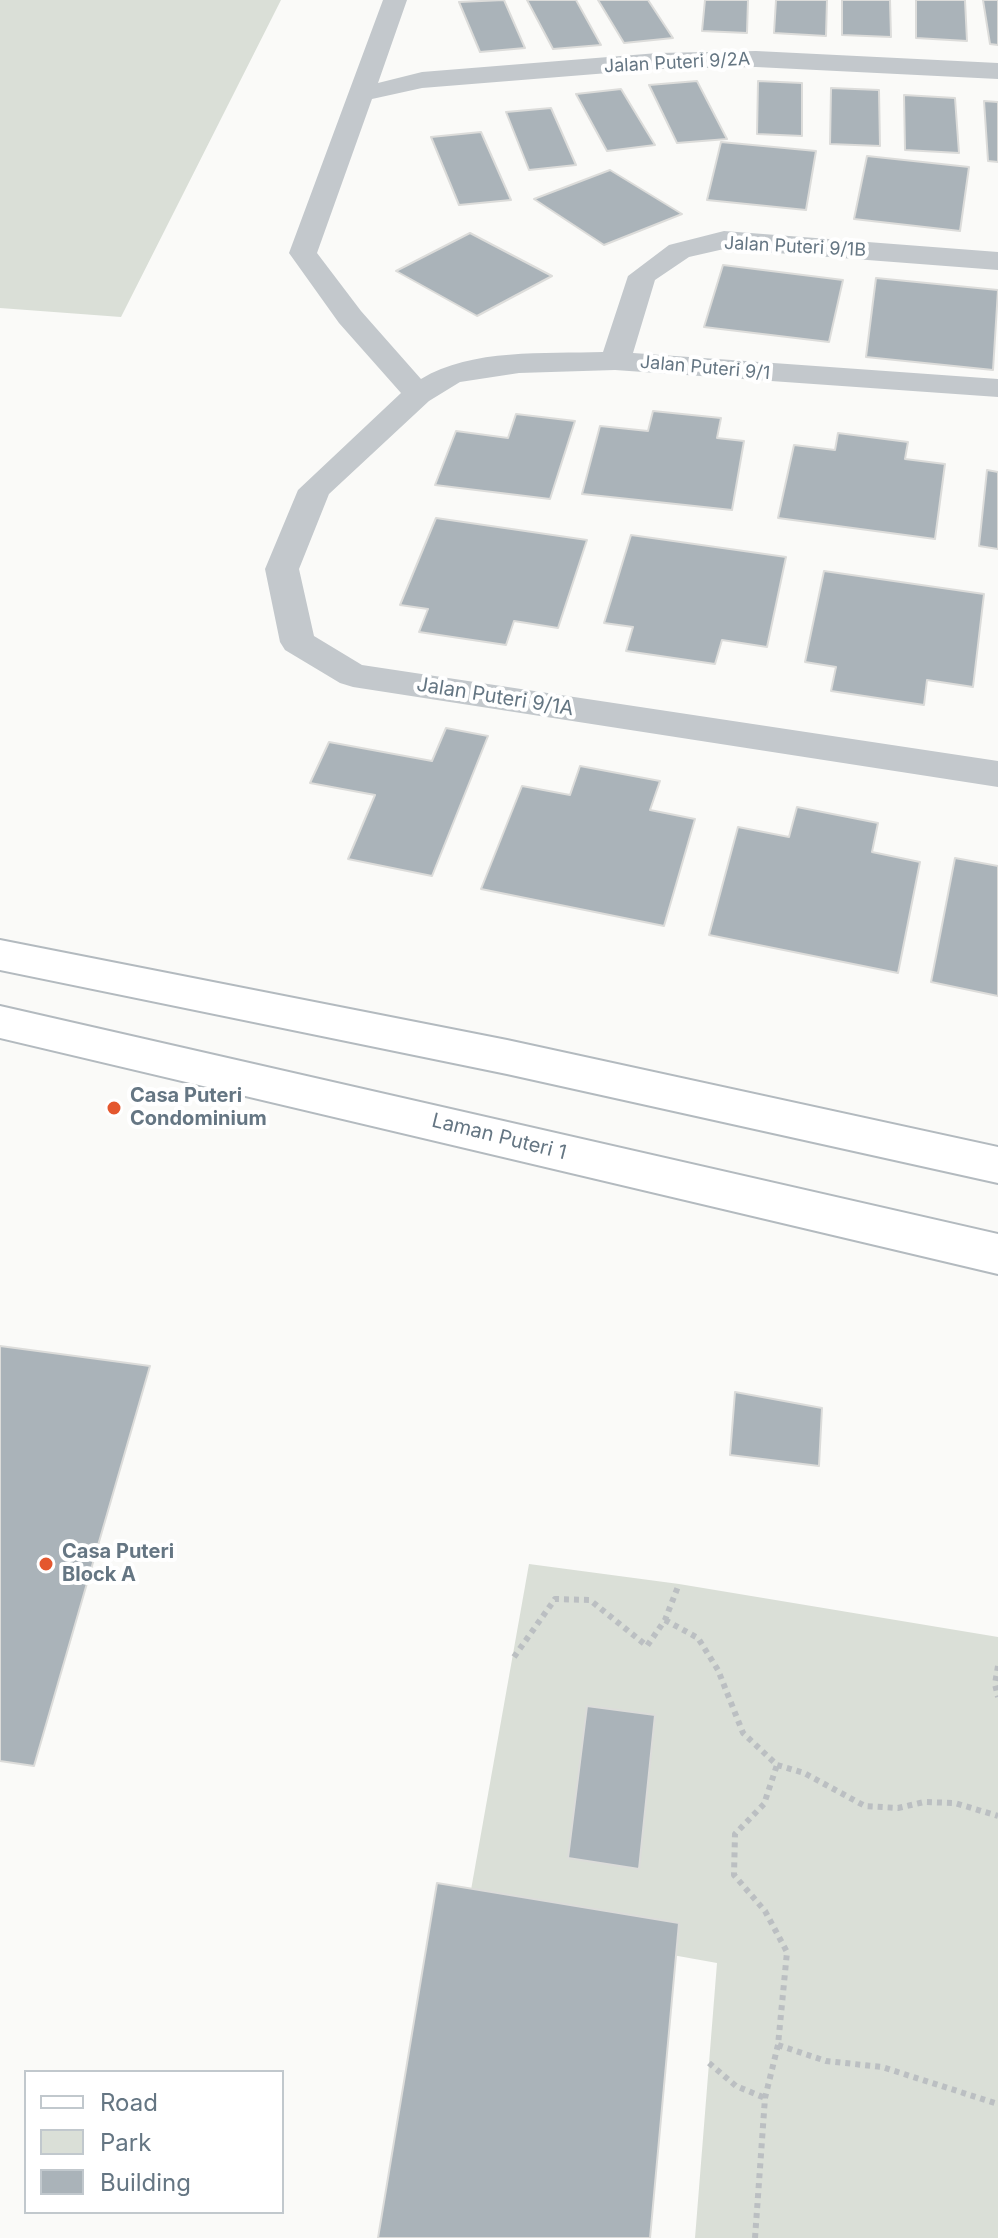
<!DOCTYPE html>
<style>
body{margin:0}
#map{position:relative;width:998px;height:2238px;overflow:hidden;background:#fafaf8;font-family:Inter,sans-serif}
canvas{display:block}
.legend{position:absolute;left:24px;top:2070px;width:260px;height:144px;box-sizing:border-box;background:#fff;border:2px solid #c1c8cd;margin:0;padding:10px 14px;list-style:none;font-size:24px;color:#657683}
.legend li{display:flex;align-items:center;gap:16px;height:40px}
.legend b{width:40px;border:2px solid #c1c8cd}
</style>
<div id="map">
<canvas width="998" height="2238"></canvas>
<ul class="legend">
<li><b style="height:10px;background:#fff"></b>Road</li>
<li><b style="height:22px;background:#dadfd7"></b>Park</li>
<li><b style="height:22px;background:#aab3b9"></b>Building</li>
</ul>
</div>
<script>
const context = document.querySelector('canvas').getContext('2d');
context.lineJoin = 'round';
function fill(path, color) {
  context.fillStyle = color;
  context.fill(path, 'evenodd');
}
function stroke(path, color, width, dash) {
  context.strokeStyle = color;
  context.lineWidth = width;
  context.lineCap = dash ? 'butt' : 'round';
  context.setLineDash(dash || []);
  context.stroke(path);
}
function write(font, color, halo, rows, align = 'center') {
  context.font = font + ' Inter,sans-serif';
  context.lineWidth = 8;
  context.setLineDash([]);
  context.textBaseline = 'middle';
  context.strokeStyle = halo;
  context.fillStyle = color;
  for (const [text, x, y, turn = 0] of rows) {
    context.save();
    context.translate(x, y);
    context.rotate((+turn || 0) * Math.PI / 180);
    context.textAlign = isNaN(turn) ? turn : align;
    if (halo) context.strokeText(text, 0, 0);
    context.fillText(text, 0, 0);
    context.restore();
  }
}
const green = new Path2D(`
 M0,0H281L121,317L0,308Z
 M529,1564L679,1584L998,1637V2238H695L717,1963L466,1918Z`);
const building = new Path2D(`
 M504,0L525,48L480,52L459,2Z
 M527,0H576L601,45L553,49Z
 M598,0H648L673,38L624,43Z
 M705,0H748L747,33L702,31Z
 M776,0H827L826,36L774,33Z
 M842,0H890L891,37L842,35Z
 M916,0H965L967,41L916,38Z
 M983,0H998V45L990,44Z
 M697,81L727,139L677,143L649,85Z
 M758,81L802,83V136L757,134Z
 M831,88L879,90L880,146L830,144Z
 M621,89L655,145L607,151L576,94Z
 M904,95L955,98L959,153L905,150Z
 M984,101L998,102V162L988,161Z
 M551,108L576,165L529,170L506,112Z
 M481,132L511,200L459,205L431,137Z
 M721,142L816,151L806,210L707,200Z
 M867,156L969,167L960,231L854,219Z
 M610,170L682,214L604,245L534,199Z
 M470,233L552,276L477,316L396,271Z
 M723,265L843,280L829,342L704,327Z
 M876,278L998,290L993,370L866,357Z
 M653,411L721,418L717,438L744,441L732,510L582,494L600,426L648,431Z
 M516,414L575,421L550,499L435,485L456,431L508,438Z
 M838,433L908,442L905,459L945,464L935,539L778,518L794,445L835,450Z
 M987,470L998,472V549L979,546Z
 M436,518L587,540L558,628L514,621L506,645L419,632L428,609L400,605Z
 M631,535L786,557L767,647L722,640L715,664L626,651L633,627L604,623Z
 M824,571L984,594L973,687L927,680L924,705L831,691L836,667L805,662Z
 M446,728L488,736L432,876L348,859L375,795L310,783L329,742L432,761Z
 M580,766L660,781L650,810L695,819L664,926L481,889L522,786L570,795Z
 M797,807L878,823L872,852L920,862L898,973L709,935L738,827L789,837Z
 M955,858L998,866V996L931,982Z
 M0,1346L150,1366L34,1766L0,1761Z
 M735,1392L822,1408L819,1466L730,1455Z
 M587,1706L655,1715L639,1869L568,1858Z
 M437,1883L679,1923L650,2238H378Z`);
const path = new Path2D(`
 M665,1620L698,1638L718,1670L743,1733L777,1765L804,1773L865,1806L898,1808L924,1802L955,1803L998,1816
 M514,1657L555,1599L590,1600L647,1646L665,1620L679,1584
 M998,1666L995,1684L998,1697
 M778,2045L826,2061L882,2067L998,2104
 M709,2063L736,2086L765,2098
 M755,2238L765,2098L778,2045L787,1952L765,1911L734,1875L735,1834L764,1804L777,1765`);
const minor = new Path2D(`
 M383,0H407L378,83L422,72L658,53L756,51L998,63V79L756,67L658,69L422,88L372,99L317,253L361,311L421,379C472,348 545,354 603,352L628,276L669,245L724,231L998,252V270L724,249L689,257L655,280L633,353L998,379V397L615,370L519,373L460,382L429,401L329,494L299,569L314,636L362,665L998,761V787L353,687L340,683L285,650L280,642L265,569L298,490L401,393L339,323L289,253Z`);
const secondary = new Path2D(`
 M0,940L507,1040L998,1147V1183L507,1074L0,970Z
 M0,1006L998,1234V1274L0,1038Z`);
const markers = [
 [114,1108,8,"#e4572e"],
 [46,1564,8,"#e4572e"]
];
const farStreetnames = [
 ["Jalan Puteri 9/2A",677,63,-3],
 ["Jalan Puteri 9/1B",795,247,3],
 ["Jalan Puteri 9/1",705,368,5]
];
const streetNames = [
 ["Jalan Puteri 9/1A",495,697,9],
 ["Laman Puteri 1",499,1137,14]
];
const poiNames = [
 ["Casa Puteri",130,1096],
 ["Condominium",130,1119],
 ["Casa Puteri",62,1552],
 ["Block A",62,1575]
];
fill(green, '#dadfd7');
fill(building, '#aab3b9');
stroke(building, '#dcdcda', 2);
stroke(secondary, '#b3babf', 4);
stroke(path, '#bbbfc2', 6, [5, 5]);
fill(minor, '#c3c8cc');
fill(secondary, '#fff');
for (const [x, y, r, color] of markers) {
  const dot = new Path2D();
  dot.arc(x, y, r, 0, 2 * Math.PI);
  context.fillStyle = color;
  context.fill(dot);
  stroke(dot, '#fff', 3);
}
write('18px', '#657683', '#fff', farStreetnames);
write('20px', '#657683', '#fff', streetNames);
write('bold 20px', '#657683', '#fff', poiNames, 'left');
</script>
